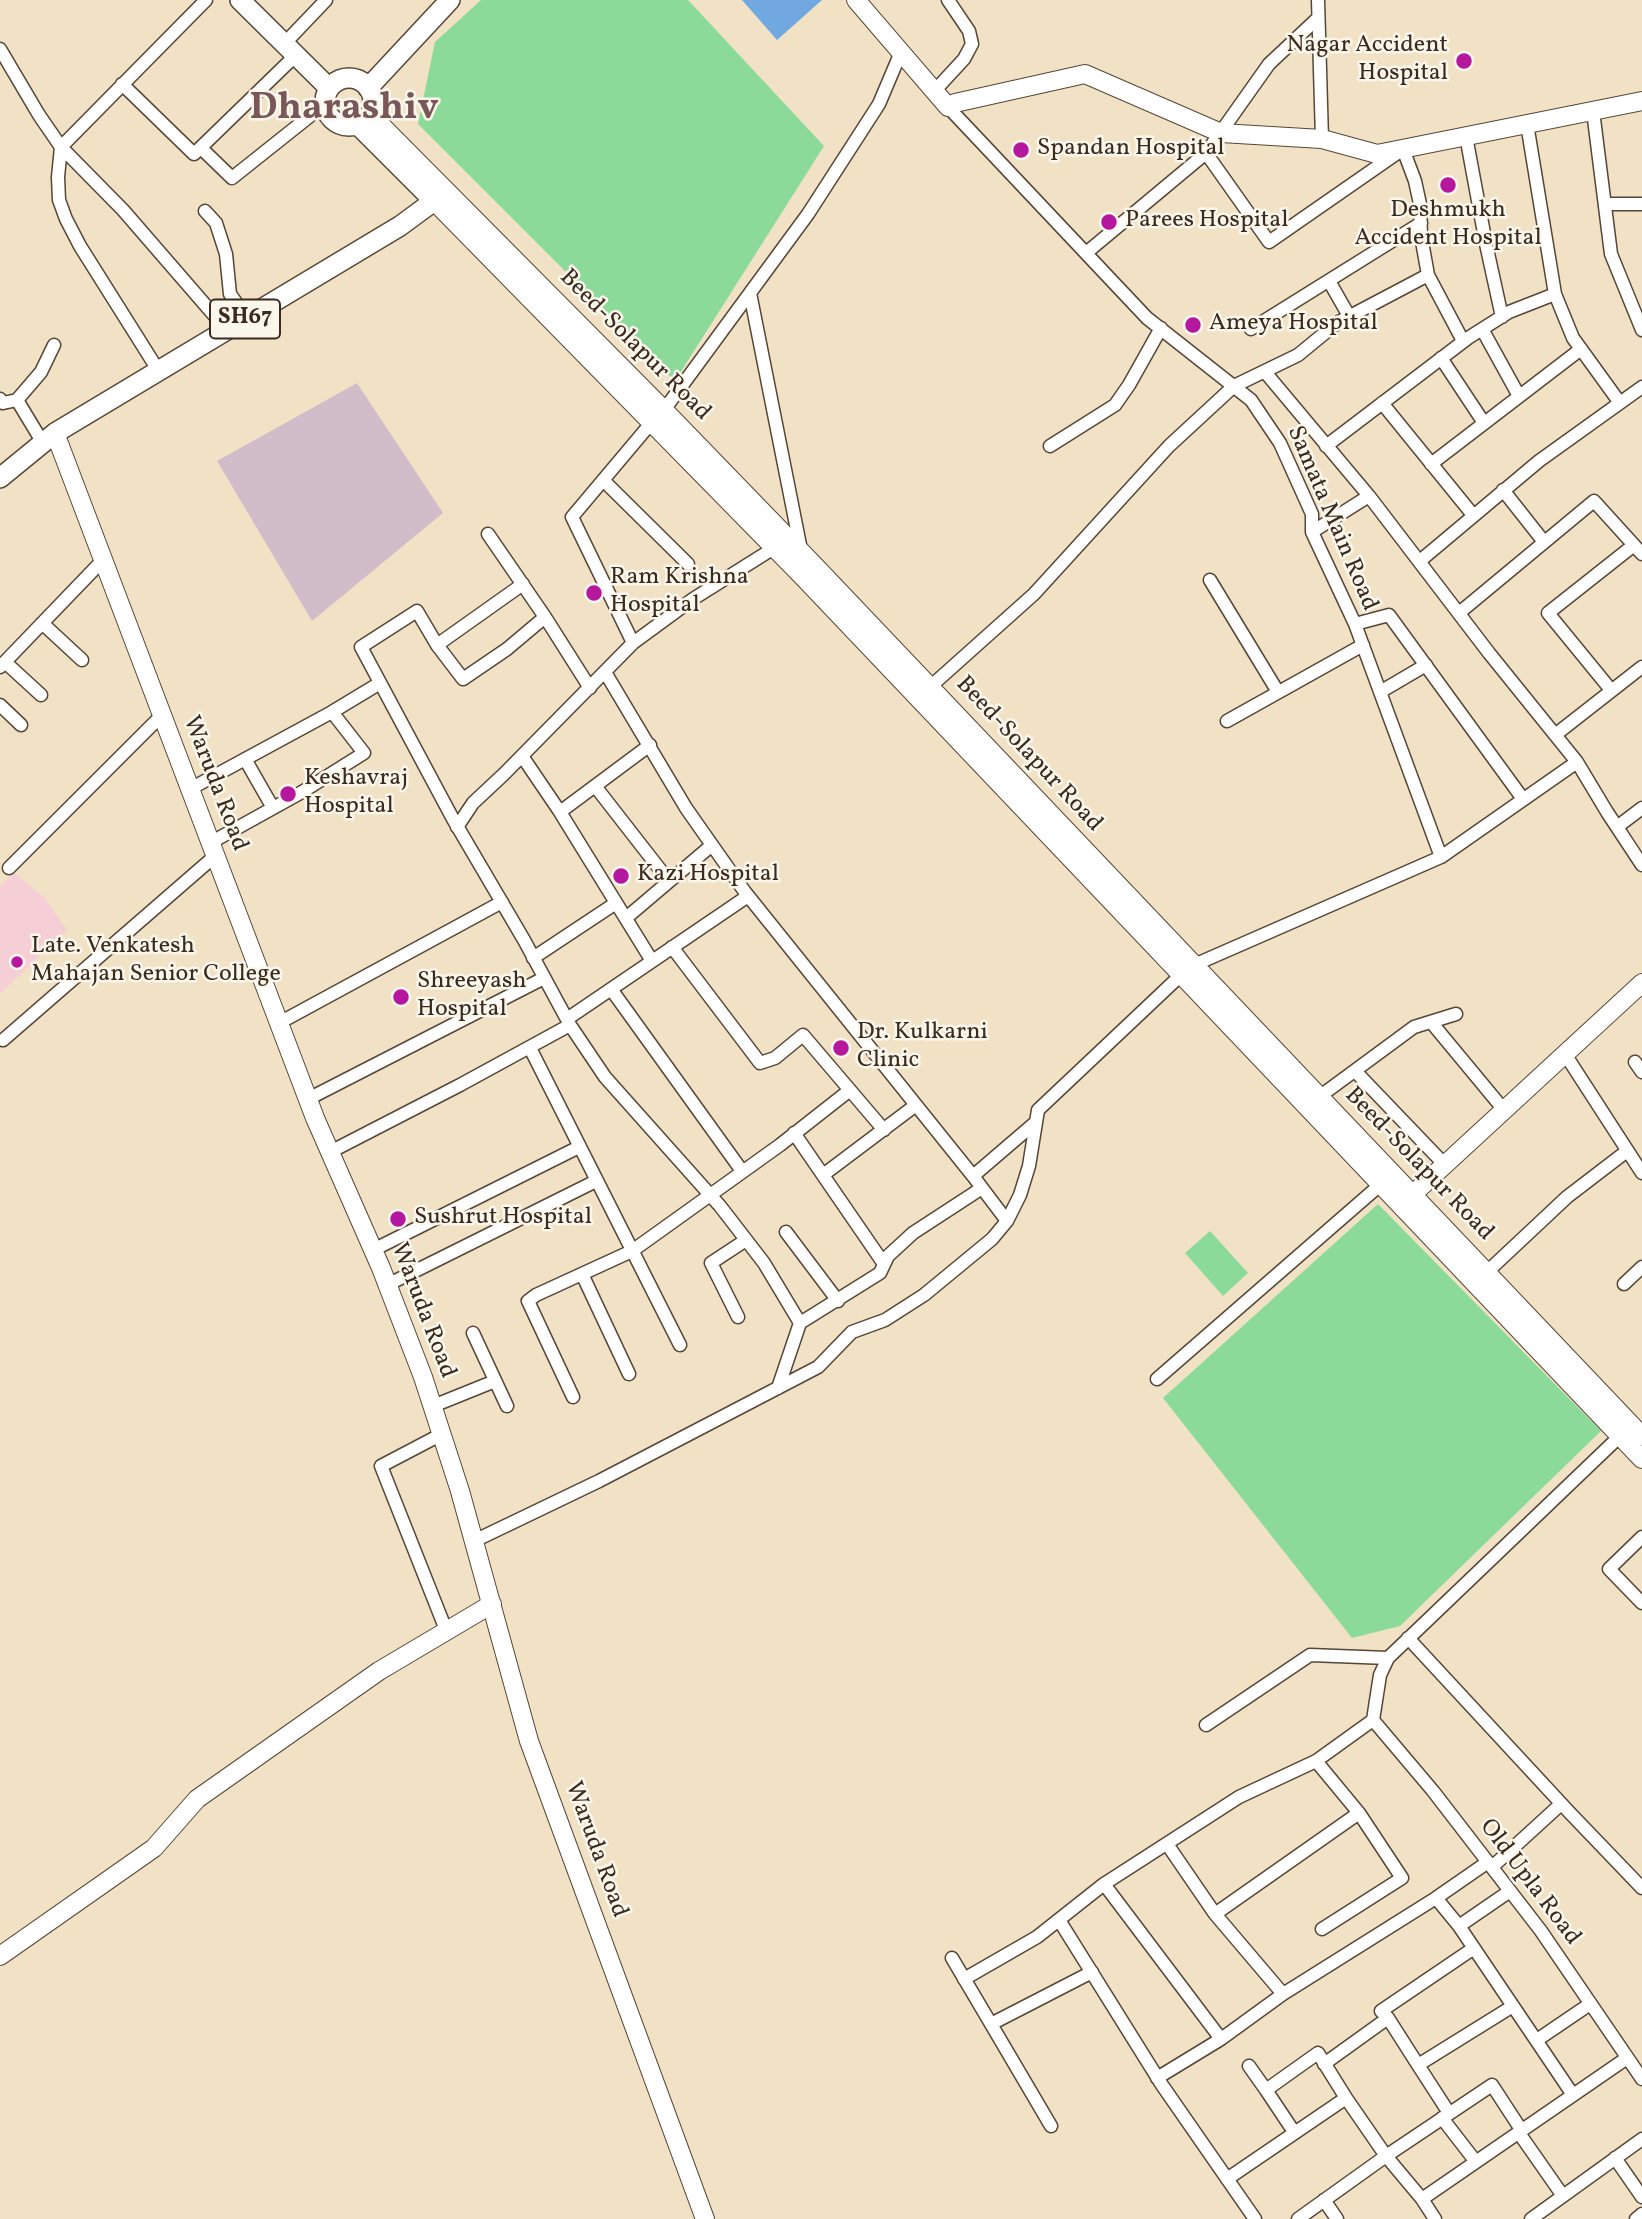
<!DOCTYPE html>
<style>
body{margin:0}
canvas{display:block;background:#f1e2c5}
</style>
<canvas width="1642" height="2219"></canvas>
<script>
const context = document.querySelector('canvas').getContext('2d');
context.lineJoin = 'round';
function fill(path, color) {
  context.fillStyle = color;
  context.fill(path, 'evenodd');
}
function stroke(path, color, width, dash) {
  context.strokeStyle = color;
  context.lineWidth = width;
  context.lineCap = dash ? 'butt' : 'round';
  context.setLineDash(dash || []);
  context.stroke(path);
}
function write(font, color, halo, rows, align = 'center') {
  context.font = font + ' Vollkorn,serif';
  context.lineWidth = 5;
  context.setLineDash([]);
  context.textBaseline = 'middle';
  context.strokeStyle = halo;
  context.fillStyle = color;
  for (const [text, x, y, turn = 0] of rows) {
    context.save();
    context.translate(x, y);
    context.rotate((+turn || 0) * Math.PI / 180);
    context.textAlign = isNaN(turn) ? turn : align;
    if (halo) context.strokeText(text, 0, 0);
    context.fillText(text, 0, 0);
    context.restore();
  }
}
const built = new Path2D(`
 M14,873L45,898L67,930L0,994V886Z`);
const industrial = new Path2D(`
 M357,383L443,513L312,621L217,461Z`);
const green = new Path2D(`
 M481,0H688L824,146L675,381L418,124L435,42Z
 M1378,1204L1601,1431L1400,1626L1352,1638L1163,1398Z
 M1210,1231L1248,1273L1223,1296L1185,1253Z`);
const water = new Path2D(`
 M742,0H822L777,40Z`);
const street = new Path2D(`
 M1318,0L1322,139
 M1318,18L1269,64L1206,153L1269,242L1403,149L1415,181L1420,204L1421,236L1428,275L1463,341
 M285,43L326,0
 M0,49L39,115L61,147L123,210L227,330
 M122,84L194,154L296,55
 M940,85L964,59L972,44L969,31L948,0
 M948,107L1147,318L1251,400L1280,443L1312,514V532L1355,624L1441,857
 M1593,111L1611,254L1642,330
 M1527,124L1555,294L1573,338L1620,403
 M1466,136L1486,244L1502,317
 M201,148L232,178L325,104
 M1605,204H1642
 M205,211L216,223L226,254L230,294L247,318
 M1086,253L1206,153
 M1329,281L1349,316
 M750,293L801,550
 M1251,329L1421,223
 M1482,329L1519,396
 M1441,358L1484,423
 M158,370L80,246L66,219L59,200L58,177L61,147L206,0
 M0,399L3,403L17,400
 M1382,403L1473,515
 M664,410L808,214L879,104L901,52
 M43,443L17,400L41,372L54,345
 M1050,446L1115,405L1129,385L1161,328
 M1326,446L1468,338L1509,312L1555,294
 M1431,464L1581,349
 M604,481L688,564
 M1503,490L1544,542
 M1312,532L1369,496
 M488,534L545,617L590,688
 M1421,560L1539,461L1642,387
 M1210,580L1278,692
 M1459,613L1594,501L1642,554
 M545,617L507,649L463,679L437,645L417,611L361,647L453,819L524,940L570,1025L605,1077L720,1206L764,1263L800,1323
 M42,623L82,660
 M1355,624L1389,615L1523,799
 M633,643L572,517L652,422
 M437,645L523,584
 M5,662L41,695
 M0,667L103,560
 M605,672L686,808L745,892L973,1176L1007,1221
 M930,687L1034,594L1169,446L1234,386L1298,355L1337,323L1428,275
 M1611,690L1548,613L1634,545
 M1380,692L1426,665
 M0,705L21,725
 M1227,721L1363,645
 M1555,735L1642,667
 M522,756L560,812L652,961
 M245,759L273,808
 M1577,762L1607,812L1642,865
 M595,786L669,881
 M190,789L332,712L380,683
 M560,812L650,745
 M457,827L473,803L504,774L633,643L693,599L774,548
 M1617,827L1642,808
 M210,843L302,792L364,753L332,712
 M9,868L162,715
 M626,918L712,845
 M672,947L760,1063L775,1058L803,1035L884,1130
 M533,958L616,903
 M1194,965L1441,857L1577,762L1489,653L1369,496L1265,372
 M611,989L742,1171
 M567,1019L748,896
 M1431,1022L1504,1110
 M279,1023L502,902
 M3,1040L215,856
 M530,1048L680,1345
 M1565,1054L1642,1173
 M1635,1062L1642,1072
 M1355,1071L1445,1165
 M1319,1097L1414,1027L1456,1014
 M308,1099L544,978
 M794,1133L884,1264
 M330,1152L460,1085L570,1025
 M823,1175L916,1105
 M973,1176L1036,1122
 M786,1232L838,1301
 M373,1250L579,1147
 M1487,1272L1567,1197L1627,1151
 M582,1274L629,1374
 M1624,1284L1642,1267
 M387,1285L596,1181
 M738,1317L711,1263L746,1240
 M473,1333L507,1406
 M1157,1379L1380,1185
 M778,1388L800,1323L880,1273L888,1256L913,1233L982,1188
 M573,1397L528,1301L536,1295L632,1251L780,1145L850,1090
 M433,1406L495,1381
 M442,1434L381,1466L446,1630
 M1642,1537L1609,1569L1642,1603
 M474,1541L599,1481L818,1367L852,1332L885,1320L924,1295L992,1239L1007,1221L1020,1195L1029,1166L1038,1110L1181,975
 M1408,1638L1570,1813L1642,1888
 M1373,1720L1433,1791L1541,1931L1642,2079
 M1206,1725L1310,1655L1388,1658
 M1316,1761L1359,1813L1402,1878L1322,1929
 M1167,1844L1215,1914L1283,1994
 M1492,1867L1561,1804
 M1104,1884L1221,2039
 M1510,1891L1459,1926L1573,2095
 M1436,1898L1459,1926
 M1215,1914L1359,1813
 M1059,1920L1162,2085L1255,2219
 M1474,1948L1381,2011L1388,2018L1418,2065L1513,2006
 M952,1958L991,2024L1092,1972
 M964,1979L1037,1937L1104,1884L1239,1797L1316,1761L1373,1720L1380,1675L1388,1658L1620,1436
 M991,2024L1051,2126
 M1537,2040L1590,2004
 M1324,2064L1388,2018
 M1418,2065L1449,2113
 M1249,2066L1266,2090
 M1157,2078L1221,2039L1283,1994L1436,1898L1488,1862
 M1346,2098L1386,2156L1422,2199L1435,2219
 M1442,2118L1476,2162
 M1519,2133L1563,2196
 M1615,2158L1642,2197
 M1227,2179L1346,2098L1318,2053L1266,2090L1294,2132
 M1422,2199L1627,2058
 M1324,2200L1337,2219
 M1298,2219L1386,2156L1492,2085L1522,2131
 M1531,2219L1642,2139
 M1636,2219L1642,2214`);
const secondary = new Path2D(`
 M856,0L948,107L955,103L1085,74L1221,133L1322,139L1377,154L1642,101
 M370,114L664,410L814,565L1642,1436
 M434,201L803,577L1642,1459
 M55,433L315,1118L381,1268L423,1377L460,1491L529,1741L705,2219
 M1412,1195L1642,983
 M0,1956L154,1848L197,1799L379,1671L492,1604`);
const primary = new Path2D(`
 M240,0L329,88
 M325 102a24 24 0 1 1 48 0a24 24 0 1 1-48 0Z
 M368,88L450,0
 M0,478L55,433L400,226L434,201L358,125`);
const markers = [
 [1464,61,9,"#b5179e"],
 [1021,150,9,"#b5179e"],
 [1448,185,9,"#b5179e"],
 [1109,222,9,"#b5179e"],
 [1193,325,9,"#b5179e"],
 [594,593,9,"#b5179e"],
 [288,794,9,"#b5179e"],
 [621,876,9,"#b5179e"],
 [17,962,7,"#b5179e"],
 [401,997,9,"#b5179e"],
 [841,1048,9,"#b5179e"],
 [398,1219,9,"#b5179e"]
];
const shields = [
 [245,319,70]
];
const shieldNames = [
 ["SH67",245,319]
];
const poiNames = [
 ["Nagar Accident",1448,47,"right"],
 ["Hospital",1448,75,"right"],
 ["Spandan Hospital",1037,150],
 ["Deshmukh",1448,212,"center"],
 ["Accident Hospital",1448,240,"center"],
 ["Parees Hospital",1125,222],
 ["Ameya Hospital",1209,325],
 ["Ram Krishna",610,579],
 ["Hospital",610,607],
 ["Keshavraj",304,780],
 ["Hospital",304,808],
 ["Kazi Hospital",637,876],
 ["Late. Venkatesh",31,948],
 ["Mahajan Senior College",31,976],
 ["Shreeyash",417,983],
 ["Hospital",417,1011],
 ["Dr. Kulkarni",857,1034],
 ["Clinic",857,1062],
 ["Sushrut Hospital",414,1219]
];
const streetNames = [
 ["Beed-Solapur Road",634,346,45],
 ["Samata Main Road",1331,519,67],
 ["Beed-Solapur Road",1028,755,47],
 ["Waruda Road",214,784,69],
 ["Beed-Solapur Road",1418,1165,46],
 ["Waruda Road",422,1311,69],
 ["Waruda Road",595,1850,70],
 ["Old Upla Road",1529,1883,53]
];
const townNames = [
 ["Dharashiv",344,111]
];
fill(built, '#f6cfd6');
fill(industrial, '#d1bdc9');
fill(green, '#8bda99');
fill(water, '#71a8df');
stroke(street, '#564637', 15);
stroke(secondary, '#564637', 20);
stroke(primary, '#564637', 22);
stroke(street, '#fff', 12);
stroke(secondary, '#fff', 18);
stroke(primary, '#fff', 19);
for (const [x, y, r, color] of markers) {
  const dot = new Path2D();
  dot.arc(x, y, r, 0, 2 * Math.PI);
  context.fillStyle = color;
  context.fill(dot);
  stroke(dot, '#fbf7ec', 2.5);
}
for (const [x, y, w] of shields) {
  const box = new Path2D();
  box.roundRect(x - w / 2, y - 19.5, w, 39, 5);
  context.fillStyle = '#fbf7ec';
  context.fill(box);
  stroke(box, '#3b2a1e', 2);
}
write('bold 23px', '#3b2a1e', null, shieldNames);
write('24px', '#3b2a1e', '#fbf7ec', poiNames, 'left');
write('24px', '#3b2a1e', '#fbf7ec', streetNames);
write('bold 38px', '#795657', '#fbf7ec', townNames);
</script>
